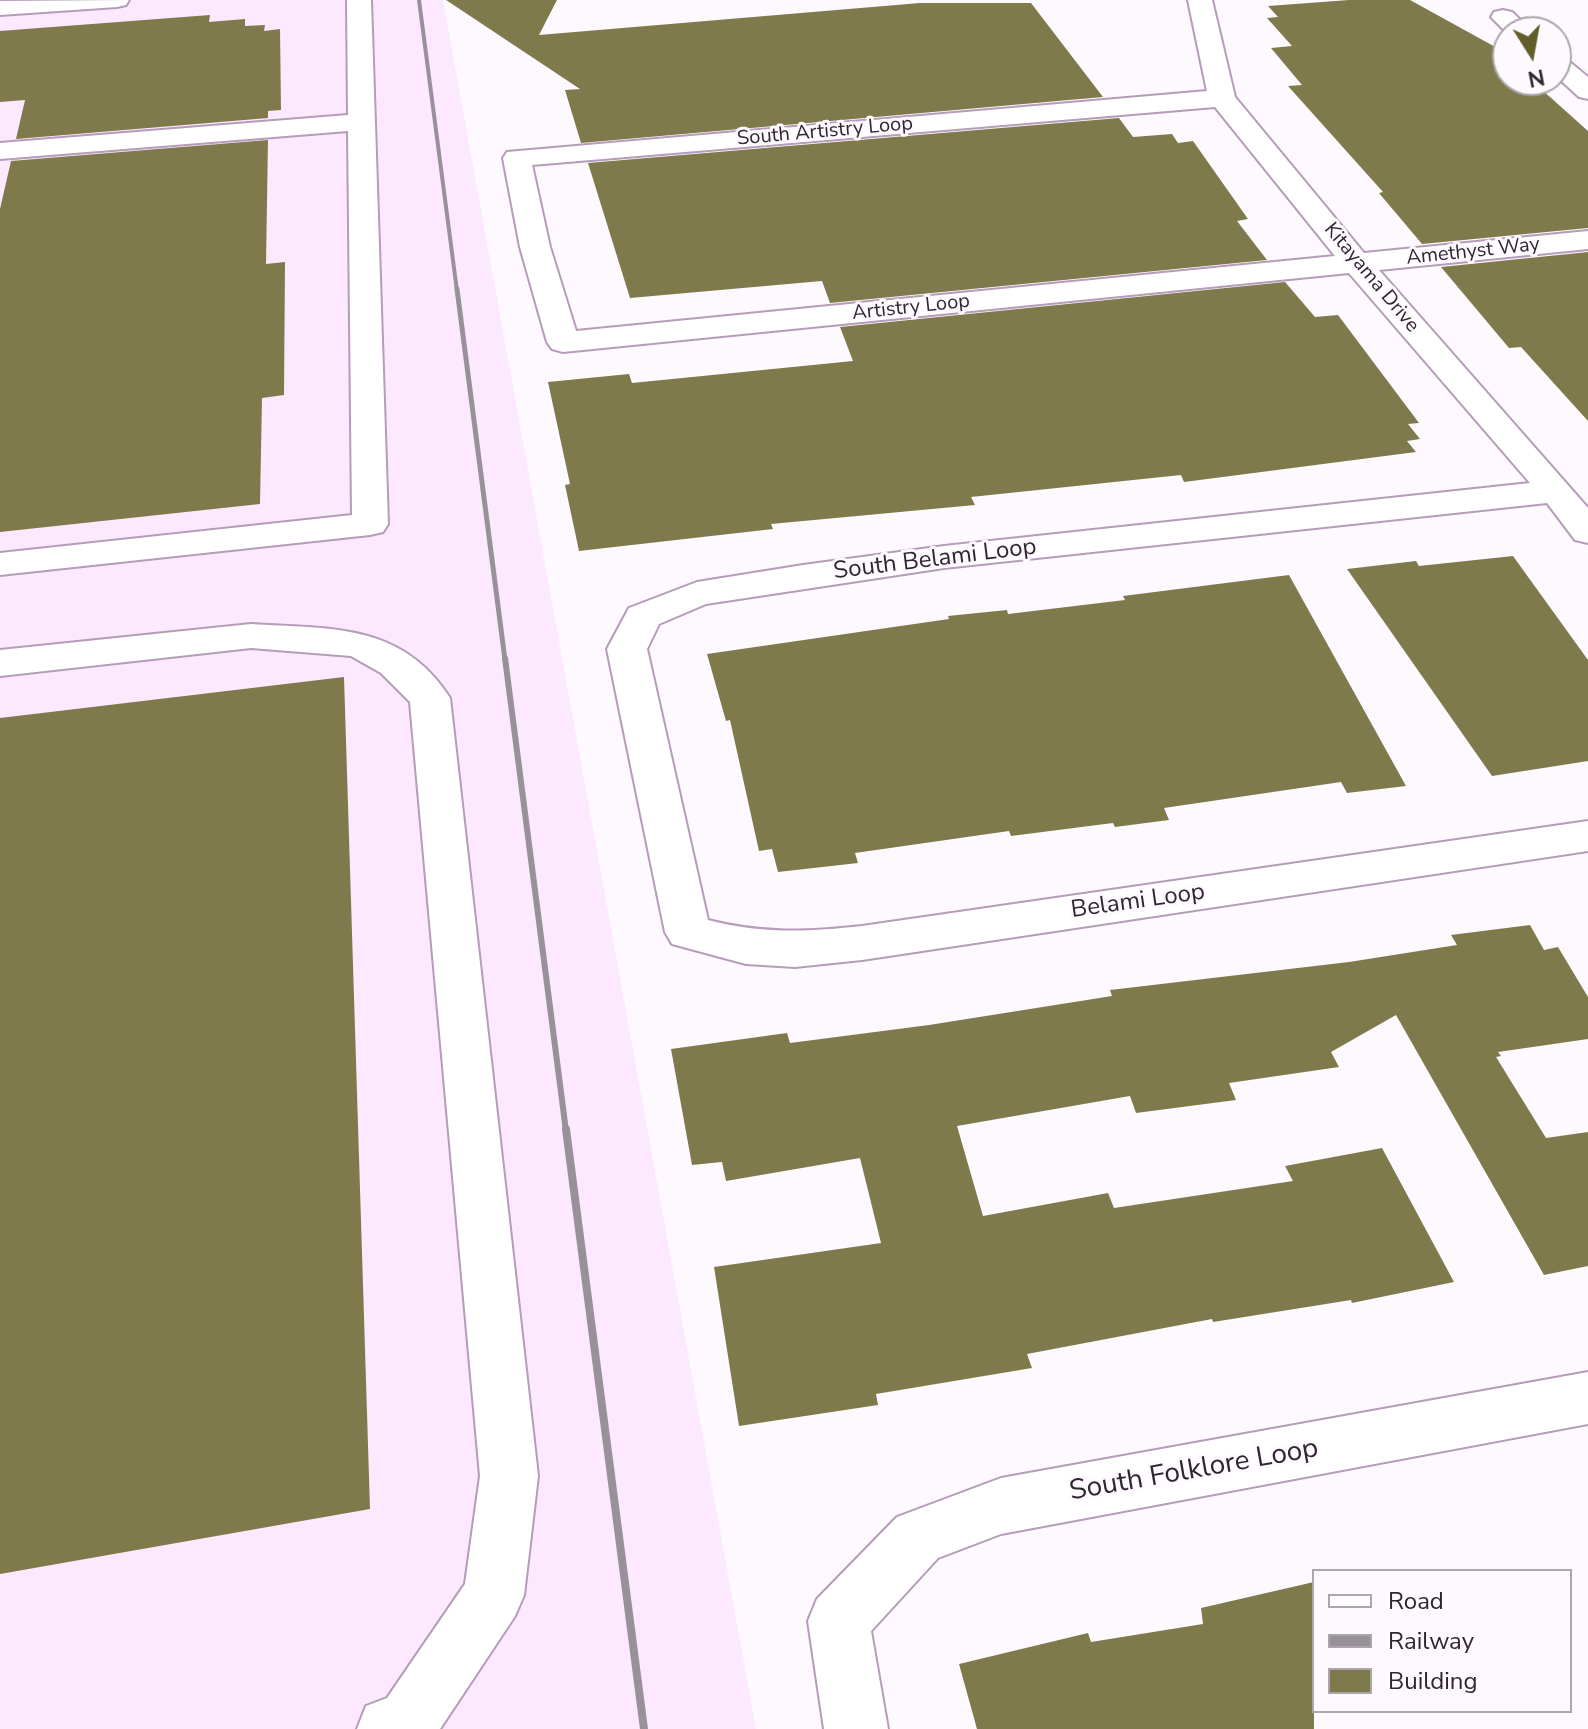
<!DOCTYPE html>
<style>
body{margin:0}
#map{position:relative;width:1588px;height:1729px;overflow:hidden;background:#fef9ff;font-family:"Nunito Sans",sans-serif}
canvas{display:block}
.legend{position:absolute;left:1312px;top:1569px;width:260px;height:144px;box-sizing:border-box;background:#fef9ff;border:2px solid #aca5ad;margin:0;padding:10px 14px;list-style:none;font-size:24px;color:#302631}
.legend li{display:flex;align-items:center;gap:16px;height:40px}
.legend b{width:40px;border:2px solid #aca5ad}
.north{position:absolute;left:1492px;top:16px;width:80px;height:80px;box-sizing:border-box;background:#fef9ff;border:2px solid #aca5ad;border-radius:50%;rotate:169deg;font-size:22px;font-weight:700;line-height:32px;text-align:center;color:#302631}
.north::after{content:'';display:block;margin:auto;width:28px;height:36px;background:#625d29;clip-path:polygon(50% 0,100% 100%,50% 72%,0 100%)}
</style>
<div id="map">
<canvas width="1588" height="1729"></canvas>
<ul class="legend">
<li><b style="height:10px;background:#fff"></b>Road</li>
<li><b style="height:10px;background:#99919a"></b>Railway</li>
<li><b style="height:22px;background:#7f7a4c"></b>Building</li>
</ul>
<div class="north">N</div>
</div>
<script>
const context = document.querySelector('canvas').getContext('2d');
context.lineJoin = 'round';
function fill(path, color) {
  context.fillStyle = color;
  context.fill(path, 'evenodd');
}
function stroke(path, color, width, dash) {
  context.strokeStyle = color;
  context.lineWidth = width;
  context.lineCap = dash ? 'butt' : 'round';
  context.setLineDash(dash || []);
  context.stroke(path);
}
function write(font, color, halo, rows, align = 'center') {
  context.font = font + ' "Nunito Sans",sans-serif';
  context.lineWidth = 6;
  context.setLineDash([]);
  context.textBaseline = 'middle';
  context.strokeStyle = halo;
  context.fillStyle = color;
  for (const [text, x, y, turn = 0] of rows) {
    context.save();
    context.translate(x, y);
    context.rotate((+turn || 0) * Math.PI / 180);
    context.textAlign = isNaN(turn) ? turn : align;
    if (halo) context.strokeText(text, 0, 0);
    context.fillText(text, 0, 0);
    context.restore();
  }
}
const built = new Path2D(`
 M0,0H443L756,1729H0Z`);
const building = new Path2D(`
 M446,0H557L539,35L920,3H1031L1103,97L581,143L565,90L580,89Z
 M1349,0H1410L1508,54V80H1531L1588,131V228L1422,244L1379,193L1383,192L1288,86L1302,85L1271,48L1292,46L1267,18L1278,17L1268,6Z
 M210,15L209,22L245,19V26L265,25L264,31L280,29L281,110L268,111V118L16,139L25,100L0,102V31Z
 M1119,118L1133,137L1172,134L1178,143L1193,141L1248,219L1237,221L1267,260L830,303L822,281L630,298L588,163Z
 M268,140L266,264L285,262L284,395L262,398L260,504L0,532V209L11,161Z
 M1588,252V421L1521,347L1509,348L1441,267Z
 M1285,282L1315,317L1338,315L1419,423L1408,424L1420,439L1407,441L1416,452L1184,482L1181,475L971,497L975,505L771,524L773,529L579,551L565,485L570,484L548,382L629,374L632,383L853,361L840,327Z
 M1513,556L1588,660V761L1492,776L1347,569L1416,561L1419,566Z
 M1289,575L1406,786L1347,793L1341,782L1164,808L1169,820L1115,827L1113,823L1011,836L1009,831L855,853L858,863L778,872L772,849L759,851L730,720L726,721L707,654L949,619L948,616L1007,610L1008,614L1125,600L1123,596Z
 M344,677L370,1509L0,1574V718Z
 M1530,925L1544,950L1558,947L1588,997V1039L1498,1052L1501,1056L1496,1057L1546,1138L1588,1132V1266L1544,1275L1396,1015L1331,1052L1339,1067L1229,1083L1236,1100L1136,1113L1130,1096L957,1126L983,1216L1108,1193L1114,1208L1293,1181L1285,1166L1382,1148L1454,1282L1352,1303L1351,1300L1213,1322L1212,1319L1027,1354L1032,1368L876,1394L878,1405L739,1426L714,1267L881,1243L860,1158L726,1181L722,1162L692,1165L671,1049L787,1033L790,1043L929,1025L1112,996L1110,990L1349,962L1457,945L1451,935Z
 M1314,1582V1729H977L959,1664L1088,1633L1091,1642L1203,1624L1201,1608Z`);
const minor = new Path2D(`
 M129,0L126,5L117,7L0,15V1Z
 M347,0H371L388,524L383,532L370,535L0,575V553L352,515L348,131L0,159V143L348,115Z
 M1188,0H1212L1235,97L1364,253L1588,231V249L1379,270L1588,508V543L1575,540L1547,503L944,568L706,604L659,624L647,649L708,920C763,934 806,932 862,926L1588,821V851L862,960L795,967L746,964L672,944L665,932L607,649L629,608L697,582L803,565L944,546L1530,483L1349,273L563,352L552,349L547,342L520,247L503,158L507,152L1207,91ZM1215,107L1335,256L576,331L550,247L532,165Z
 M1503,10L1512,12L1533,32L1508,34L1491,17L1494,12Z
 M1556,55L1565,58L1588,77V99L1579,97L1556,76Z
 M251,624C329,629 402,622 450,698L538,1476L524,1595L515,1616L440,1729H357L366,1706L387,1698L465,1584L480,1476L410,702L381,673L351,656L251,648L0,676V650Z
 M1588,1372V1424L1001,1534L938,1558L871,1631L888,1729H824L808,1621L817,1599L897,1517L1001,1478Z`);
const railFar3 = new Path2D(`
 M419,0L457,291`);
const railFar2 = new Path2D(`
 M457,289L505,660`);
const railFar1 = new Path2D(`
 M505,658L566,1131`);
const rail = new Path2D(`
 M566,1129L644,1729`);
const farStreetnames = [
 ["South Artistry Loop",825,132,-5],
 ["Amethyst Way",1473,252,-6],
 ["Kitayama Drive",1371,278,50],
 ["Artistry Loop",911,308,-6]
];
const streetNames = [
 ["South Belami Loop",935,560,-7],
 ["Belami Loop",1138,902,-8]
];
const nearStreetnames = [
 ["South Folklore Loop",1194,1471,-10]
];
fill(built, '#fce9ff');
fill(building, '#7f7a4c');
stroke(minor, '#b59cb8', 4);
fill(minor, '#fff');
stroke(railFar3, '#99919a', 4);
stroke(railFar2, '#99919a', 5);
stroke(railFar1, '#99919a', 6);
stroke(rail, '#99919a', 8);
write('20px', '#302631', '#fef9ff', farStreetnames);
write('24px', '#302631', '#fef9ff', streetNames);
write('28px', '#302631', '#fef9ff', nearStreetnames);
</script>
